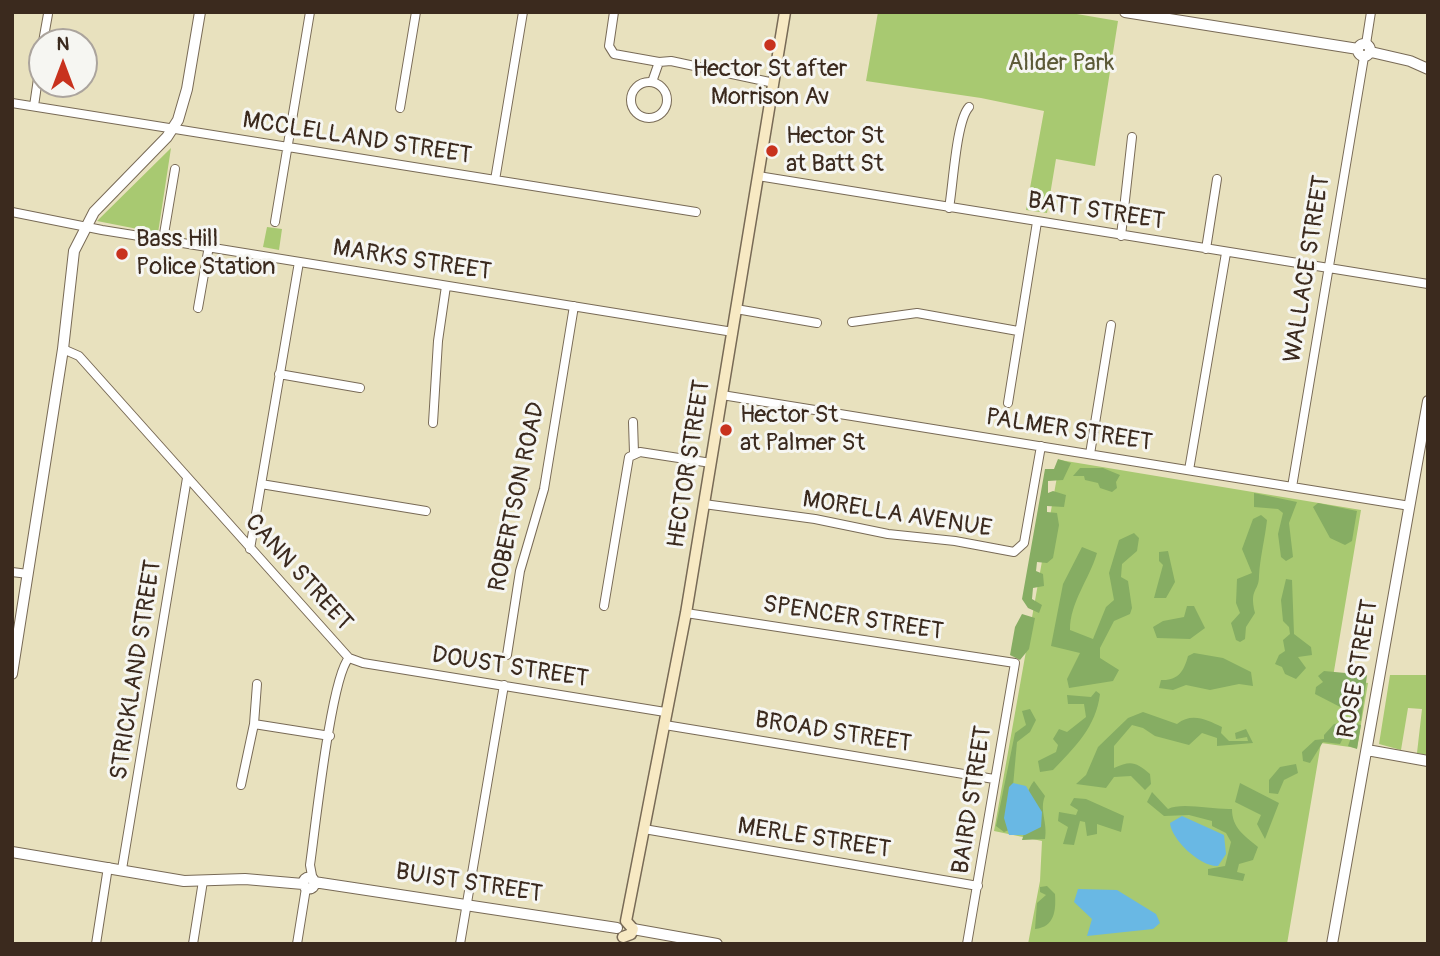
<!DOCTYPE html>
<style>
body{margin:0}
#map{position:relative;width:1440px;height:956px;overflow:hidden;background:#e8e1be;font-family:Pangolin,sans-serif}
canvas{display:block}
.frame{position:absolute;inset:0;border:14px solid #3b2a1e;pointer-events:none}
.north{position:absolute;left:28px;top:28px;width:70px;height:70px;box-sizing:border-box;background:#f6f6f2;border:2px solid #aba49d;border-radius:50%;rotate:0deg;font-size:19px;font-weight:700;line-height:28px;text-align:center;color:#3b2a1e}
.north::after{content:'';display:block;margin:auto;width:24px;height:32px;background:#c8321e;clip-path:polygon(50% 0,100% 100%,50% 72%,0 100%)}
</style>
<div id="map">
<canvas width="1440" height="956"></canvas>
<div class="frame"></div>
<div class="north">N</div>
</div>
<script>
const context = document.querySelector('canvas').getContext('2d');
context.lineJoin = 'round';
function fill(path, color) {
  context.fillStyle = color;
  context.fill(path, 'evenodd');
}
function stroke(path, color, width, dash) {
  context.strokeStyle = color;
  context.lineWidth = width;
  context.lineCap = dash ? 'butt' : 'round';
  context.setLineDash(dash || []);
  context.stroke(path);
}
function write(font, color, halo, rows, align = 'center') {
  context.font = font + ' Pangolin,sans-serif';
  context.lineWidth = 6;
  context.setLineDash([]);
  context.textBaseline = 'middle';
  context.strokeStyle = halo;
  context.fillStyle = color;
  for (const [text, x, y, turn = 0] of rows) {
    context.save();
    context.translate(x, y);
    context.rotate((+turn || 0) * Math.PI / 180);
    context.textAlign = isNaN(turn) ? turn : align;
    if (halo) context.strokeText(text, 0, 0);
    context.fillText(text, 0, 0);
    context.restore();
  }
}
const green = new Path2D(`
 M878,12H1065L1118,21L1095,166L1056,159L1047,213L1026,210L1044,111L981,98L866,81Z
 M171,148L158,233L97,221Z
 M267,227L282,229L279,250L263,247Z
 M1060,460L1361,510L1333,677L1368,683L1357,748L1321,743L1287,944H1028L1040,881L1042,841L994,831Z
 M1390,675H1428V755L1417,753L1422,709L1408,708L1401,750L1379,744Z`);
const forest = new Path2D(`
 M1058,459L1071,463L1063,480L1048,481V493L1053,491L1066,495L1064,507L1047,506V512L1057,513L1059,525L1053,558L1047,563L1037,562L1036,571L1043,574L1044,586L1033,588L1032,599L1042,605L1039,613L1028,608L1022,599L1045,469H1054Z
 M1080,468H1103L1120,475L1116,482L1117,488L1112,492L1100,488L1098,483L1085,480L1084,476H1073Z
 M1254,493L1297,502L1289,523L1293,557L1286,561L1281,557L1278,534L1283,513L1278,509L1254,507Z
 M1318,503L1357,511L1352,541L1345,545L1330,538L1313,507Z
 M1261,515L1267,520C1265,539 1260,557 1259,576C1259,592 1249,588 1255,613L1246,627L1245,639L1240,642L1236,640L1231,623L1240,613L1236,603L1237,579L1252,573L1242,549L1253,519Z
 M1134,533L1139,538L1137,551L1122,564L1121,577L1128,581L1132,608L1130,614L1114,621L1100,648V658L1119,670L1113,681L1069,688L1067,679L1080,653L1051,646L1063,584L1082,547L1097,553C1089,580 1070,602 1070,630L1093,639L1106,607L1114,600L1109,573L1119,540Z
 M1168,551L1175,582L1166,598H1154L1163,565L1159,561V552Z
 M1286,579L1292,580L1294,634L1311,647L1312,655L1298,657L1306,668L1296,679L1285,674L1282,667L1275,664L1279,655L1285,651L1283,640L1290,634L1289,627L1283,621L1281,600Z
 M1187,606H1194L1205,628L1190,639L1157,638L1153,627L1163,621L1184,617Z
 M1022,614L1035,618L1029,649L1020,660L1010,655L1015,627Z
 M1194,653L1223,658L1251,672L1253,686L1239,684L1210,690L1186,685L1173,690L1159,688L1161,680C1178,681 1184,671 1188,656Z
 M1324,671L1367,675L1361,721L1355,718L1357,705L1351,703L1346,710L1315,694L1316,687L1323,682L1318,676Z
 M1096,691L1100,694C1096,727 1075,747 1053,770L1040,772L1038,761L1056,752L1058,745L1053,739L1059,729L1067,732L1086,717L1084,704H1068L1067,695L1091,697Z
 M1030,709L1036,720L1030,732L1017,742L1009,830L1004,832L996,826L1015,733L1026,725L1022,711Z
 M1143,712L1177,724C1192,712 1207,720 1222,727L1221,733L1229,741H1248L1247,737L1236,739L1235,733L1246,729L1253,743L1217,746V738L1202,733L1189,745L1155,736L1143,728L1132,725L1114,746V768C1131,760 1136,762 1150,774L1151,784L1145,790L1131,776L1114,777L1106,788L1076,784L1086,775L1098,747L1128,718Z
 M1348,722L1361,725L1357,749L1348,746L1353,732L1347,730L1340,744L1323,742L1310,763L1303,761L1302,752L1315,740L1324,739V735L1334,724Z
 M1296,764L1298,773L1284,780L1278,794L1269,793V780L1280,767Z
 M1034,781L1045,796C1039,810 1048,823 1045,839L1022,840C1030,820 1020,798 1034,781Z
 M1240,783L1279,803L1265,839L1257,824L1261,815L1235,802Z
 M1152,792L1168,809C1182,802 1213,810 1232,809C1232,828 1244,835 1258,847L1253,860L1239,864L1237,872L1245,874L1243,881L1208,875V869L1225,866L1231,842L1226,833L1212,826V821L1189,815L1164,816L1147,802Z
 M1074,798L1086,799L1124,816L1121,832L1097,824V834L1087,836L1085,822L1080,821L1074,845L1063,844L1068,827L1058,821L1059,812L1076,815L1078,810L1070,805Z
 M1047,886L1055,894C1056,910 1055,927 1035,929L1037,903L1046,895L1040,892V887Z`);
const water = new Path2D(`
 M1013,783L1026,786L1042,812L1041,827L1025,835H1009L1004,818L1009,787Z
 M1182,816L1224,835L1226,854L1218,866C1200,867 1171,839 1170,823Z
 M1078,889L1117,890L1156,914L1160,923L1153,929L1087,936L1092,919L1074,902Z`);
const minor = new Path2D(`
 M614,12L609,46L614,54L659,62L671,61L774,83
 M43,42L48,14
 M1366,44L1371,12
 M631 100a18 18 0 1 1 36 0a18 18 0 1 1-36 0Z
 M652,82L659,62
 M12,103L696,212
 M34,106L42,51
 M400,108L416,12
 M758,176L1428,284
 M495,180L523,12
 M949,208C953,187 956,121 969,107
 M12,212L102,230L733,332
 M275,222L310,12
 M1121,236L1132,137
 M163,240L175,169
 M1206,249L1217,179
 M198,308L209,246
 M736,309L817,323
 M852,322L917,313L1018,331
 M63,349L79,356L349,658L363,663L665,712
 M279,374L360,388
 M722,395L1410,506
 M1008,403L1037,222
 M633,422L634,453
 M433,423L438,341L446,286
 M1090,454L1111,325
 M1189,470L1226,253
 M261,484L426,511
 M1292,487L1364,57
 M704,504L815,519L888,534L955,541L1014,552L1024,543L1041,446
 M250,549L299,262
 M12,572L28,574
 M604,606L629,457L640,452L711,463
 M686,613L1015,663L967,944
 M507,655L520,571L544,489L574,306
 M254,724L330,736
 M665,725L994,779
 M241,785L254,724L257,684
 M644,829L978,886
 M122,869L187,478
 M313,881L310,865C315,831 331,676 349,658
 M96,944L108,867
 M193,944L203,881
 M297,944L306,888
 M460,944L504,685`);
const tertiary = new Path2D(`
 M1125,12L1358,49
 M1358 50a6 6 0 1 1 12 0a6 6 0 1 1-12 0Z
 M1371,52L1410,61L1428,69
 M12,674L63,349L74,251L94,212L167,137L178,120L187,89L200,12
 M1367,750L1428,761
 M12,852L184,881L245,879L303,884
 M303.5 883a5.5 5.5 0 1 1 11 0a5.5 5.5 0 1 1-11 0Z
 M314,882L617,928
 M633,929L717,944
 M1332,944L1428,401`);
const secondary = new Path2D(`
 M626,921L686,613L785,12
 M623,937L631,934L633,929L626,921`);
const markers = [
 [770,45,7,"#c8321e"],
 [772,151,7,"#c8321e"],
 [122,254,7,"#c8321e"],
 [726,430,7,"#c8321e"]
];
const parkNames = [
 ["Allder Park",1061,64]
];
const poiNames = [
 ["Hector St after",770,70,"center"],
 ["Morrison Av",770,98,"center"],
 ["Hector St",786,137],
 ["at Batt St",786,165],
 ["Bass Hill",136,240],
 ["Police Station",136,268],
 ["Hector St",740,416],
 ["at Palmer St",740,444]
];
const streetNames = [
 ["MCCLELLAND STREET",357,139,9],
 ["BATT STREET",1096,212,9],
 ["MARKS STREET",412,261,9],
 ["WALLACE STREET",1308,269,-81],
 ["PALMER STREET",1069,431,9],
 ["HECTOR STREET",690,464,-81],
 ["ROBERTSON ROAD",518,497,-78],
 ["MORELLA AVENUE",897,515,9],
 ["CANN STREET",298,573,48],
 ["SPENCER STREET",853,619,9],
 ["DOUST STREET",510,668,9],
 ["ROSE STREET",1359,669,-80],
 ["STRICKLAND STREET",137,670,-81],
 ["BROAD STREET",833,733,9],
 ["BAIRD STREET",973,800,-81],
 ["MERLE STREET",814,839,9],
 ["BUIST STREET",469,884,9]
];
fill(green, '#a8c971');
fill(forest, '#86ad63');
fill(water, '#69b8e4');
stroke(minor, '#786a56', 10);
stroke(tertiary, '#786a56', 12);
stroke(secondary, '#786a56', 13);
stroke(minor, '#fff', 8);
stroke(tertiary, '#fff', 10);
stroke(secondary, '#f7e9c3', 10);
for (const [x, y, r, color] of markers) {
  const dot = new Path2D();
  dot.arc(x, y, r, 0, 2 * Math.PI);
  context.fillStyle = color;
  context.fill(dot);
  stroke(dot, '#f6f6f2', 2.5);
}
write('24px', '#5c5a37', '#f6f6f2', parkNames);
write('24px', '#3b2a1e', '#f6f6f2', poiNames, 'left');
write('24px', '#3b2a1e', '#f6f6f2', streetNames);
</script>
